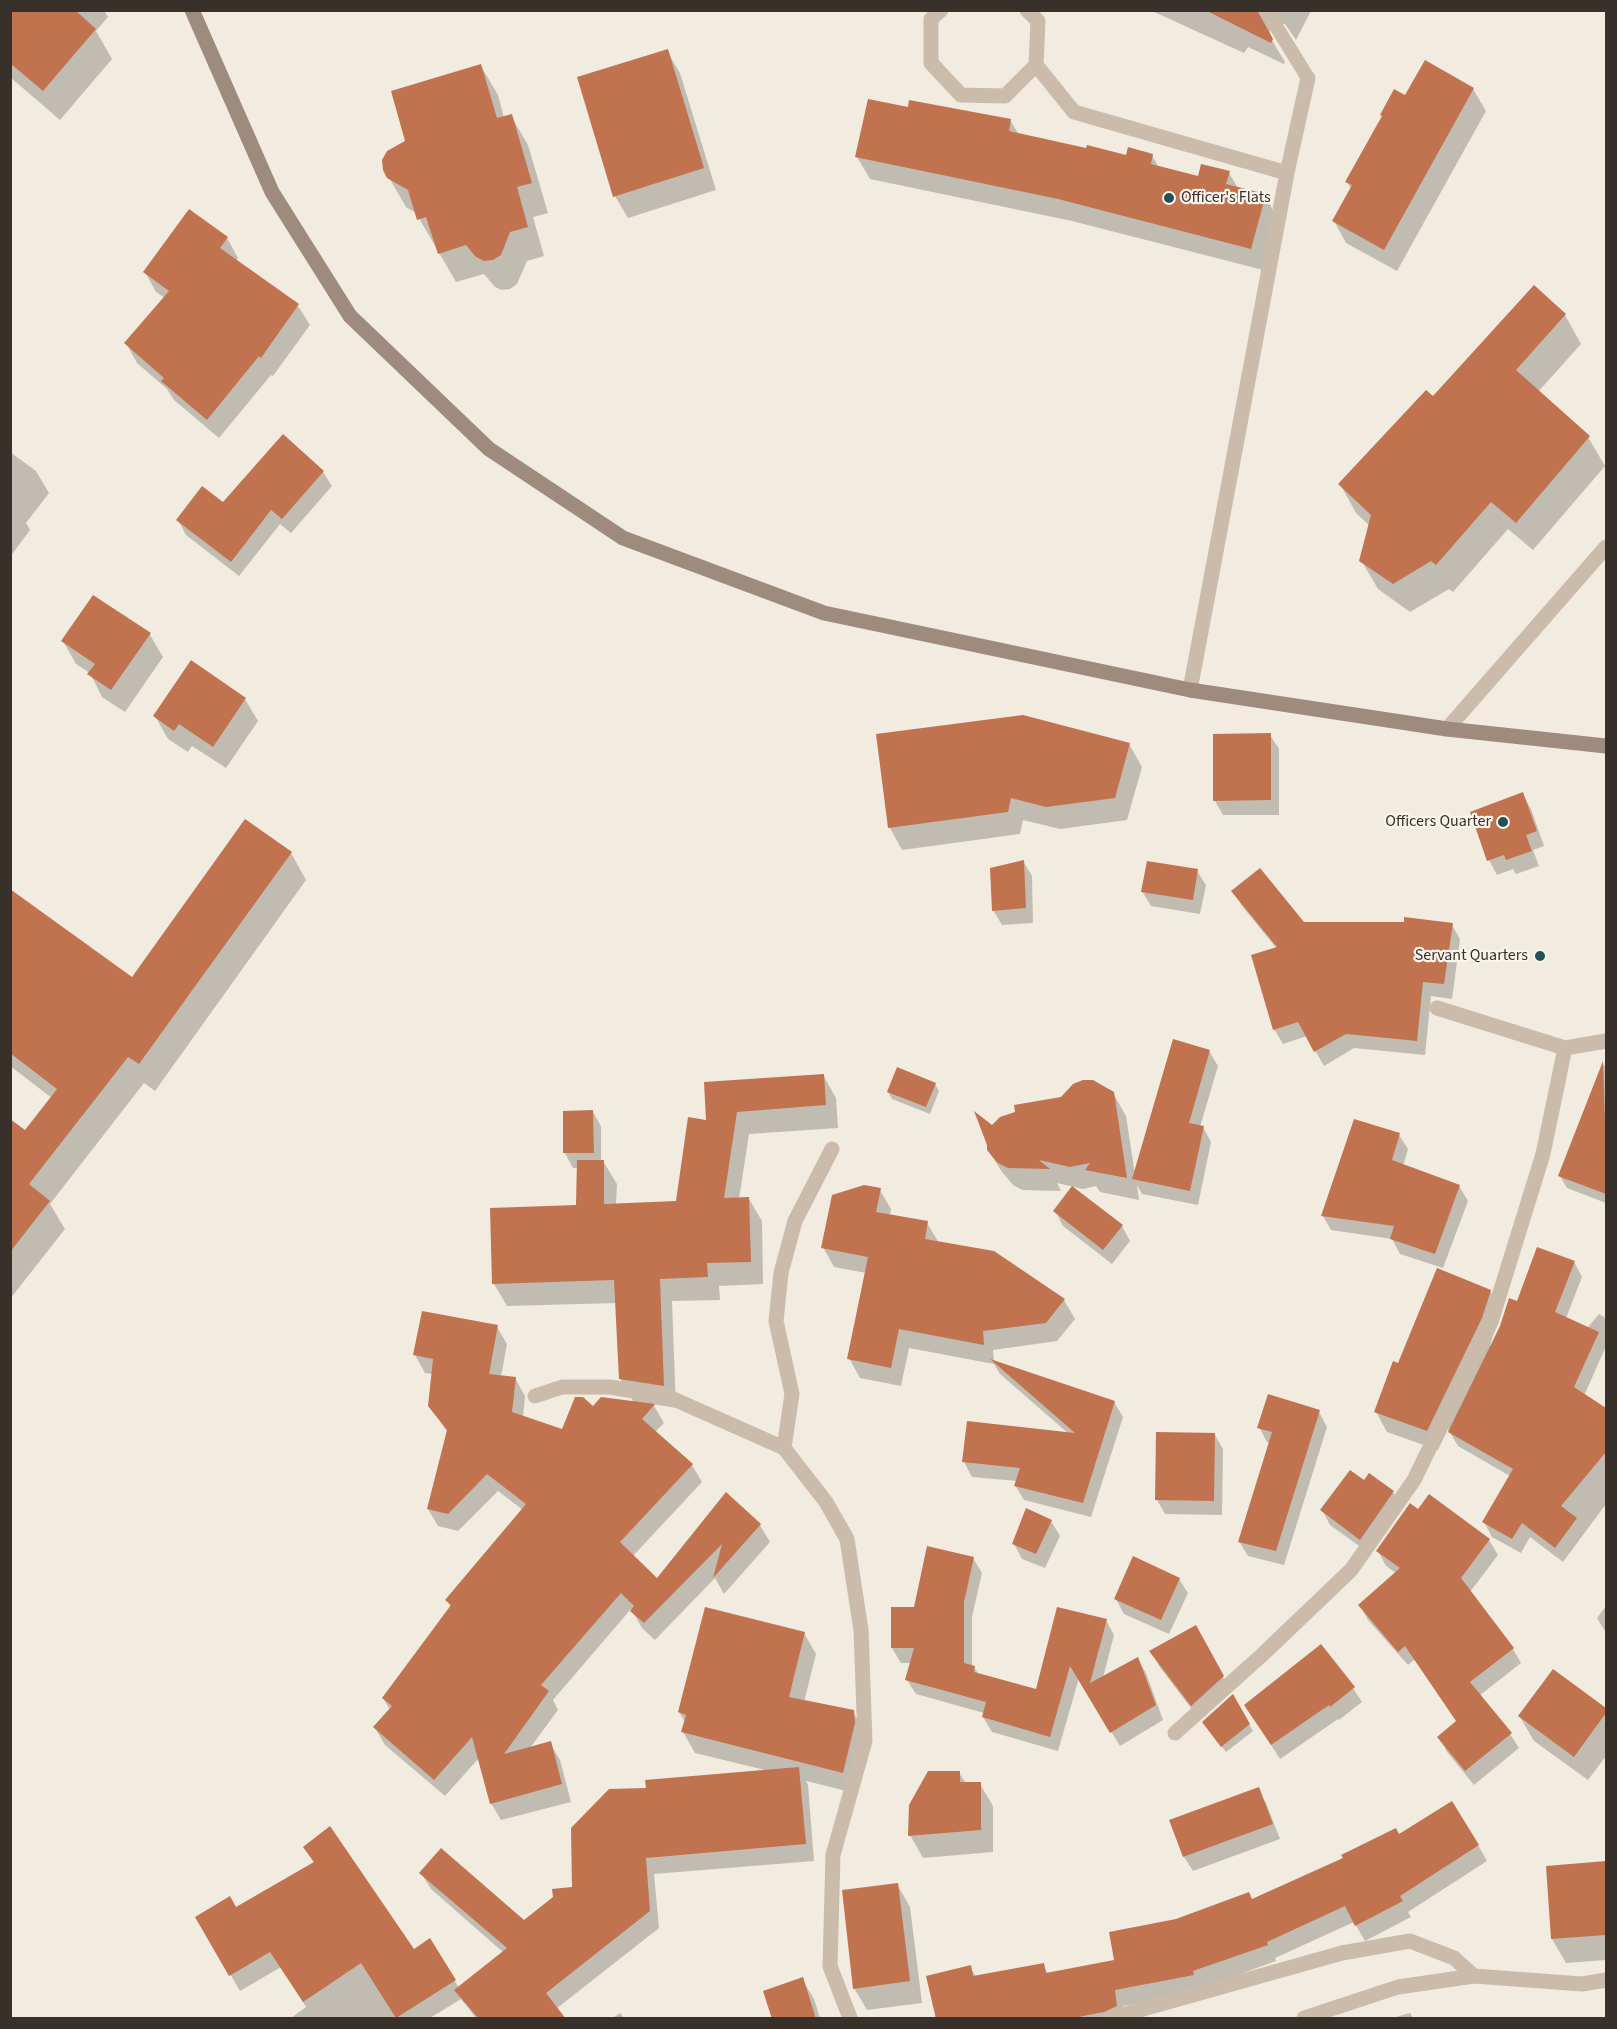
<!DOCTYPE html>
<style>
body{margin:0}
#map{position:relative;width:1617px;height:2029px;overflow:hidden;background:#f2ebdf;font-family:"Source Sans 3",sans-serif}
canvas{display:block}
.frame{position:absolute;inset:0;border:12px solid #38302a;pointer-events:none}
</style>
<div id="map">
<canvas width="1617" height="2029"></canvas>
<div class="frame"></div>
</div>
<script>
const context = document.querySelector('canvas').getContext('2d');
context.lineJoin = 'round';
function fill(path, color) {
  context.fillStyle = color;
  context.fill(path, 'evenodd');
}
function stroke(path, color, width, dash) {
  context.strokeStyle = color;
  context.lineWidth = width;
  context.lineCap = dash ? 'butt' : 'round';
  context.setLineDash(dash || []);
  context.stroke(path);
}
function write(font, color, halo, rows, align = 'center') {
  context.font = font + ' "Source Sans 3",sans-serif';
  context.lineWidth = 4.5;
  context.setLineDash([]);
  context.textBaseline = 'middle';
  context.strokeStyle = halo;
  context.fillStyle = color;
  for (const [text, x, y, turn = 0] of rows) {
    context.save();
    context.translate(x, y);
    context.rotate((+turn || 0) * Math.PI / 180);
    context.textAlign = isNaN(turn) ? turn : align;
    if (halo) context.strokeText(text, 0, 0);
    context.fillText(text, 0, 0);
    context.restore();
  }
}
const shadow = new Path2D(`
 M10,10H104L108,17L96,31L112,59L60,120L10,77Z
 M1308,10L1310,13L1296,40L1285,24H1275L1270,29V37L1285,62L1284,64L1248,47L1244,53L1152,11Z
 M667,51L680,73L716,190L628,218L615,196Z
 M481,66L498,95L504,118L511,116L528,145L548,213L533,217L544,256L527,261L517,284L510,289L502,290L495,287L484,274L456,282L416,213L406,207L384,169L407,142Z
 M1473,89L1486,111L1397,271L1346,243L1334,221L1351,189L1347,182L1406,97Z
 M909,109L1010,120L1019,135L1127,157L1152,155L1159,168L1199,178L1229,173L1238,188L1265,195L1277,218L1263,270L1072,221L870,179L857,157Z
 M227,238L238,258L236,261L298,306L310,325L273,376L271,375L219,438L174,400L167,389L137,363L126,343L165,298L156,292L145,272Z
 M1534,287L1565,315L1581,344L1538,392L1588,437L1605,466L1533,550L1508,529L1453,592L1449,589L1410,612L1378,589L1361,560L1370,526L1356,513L1340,484L1433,398Z
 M10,452L36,471L49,493L26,523L30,530L10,557Z
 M323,472L332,486L291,533L280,524L239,576L186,535L178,520Z
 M150,635L163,657L125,712L102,697L90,673L76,664L63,641Z
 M245,699L258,721L226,768L192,746L188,752L168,739L155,716Z
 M878,735L1129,744L1142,767L1127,820L1060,829L1023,820L1020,834L902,850L890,828Z
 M1270,735L1279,749V815H1223L1215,801Z
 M1522,794L1531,809L1544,846L1533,850L1539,866L1516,874L1513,869L1497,875L1489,860Z
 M291,853L306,880L155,1091L144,1083L50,1204L65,1229L10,1299V1121L25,1133L52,1098L10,1066V891L132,979Z
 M1023,861L1032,876L1033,923L1002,925L993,910Z
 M1197,871L1206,885L1200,914L1151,906L1142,891Z
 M1233,891L1304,924L1452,925L1460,939L1452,999L1431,996L1425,1055L1354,1048L1324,1066L1307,1036L1283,1044L1274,1029L1277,949L1242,906Z
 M1209,1051L1218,1066L1200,1127H1203L1211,1142L1198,1205L1142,1194L1137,1185L1139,1200L1100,1192L1096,1186L1083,1189L1057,1183L1061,1191L1022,1190L1013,1185L1002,1172L988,1150L993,1127L1113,1093L1126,1116L1135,1174Z
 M1604,1064L1606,1069V1203L1567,1188L1560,1176Z
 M823,1075L836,1098L838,1128L749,1134L739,1199H749L762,1221L763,1284L719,1286L720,1300L672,1301L676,1408L653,1404L664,1423L655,1432L692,1465L702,1482L633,1556L657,1580L726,1495L760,1525L770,1542L724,1594L715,1578L655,1640L642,1628L631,1609L553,1700L558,1710L530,1748L550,1743L560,1760L571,1802L501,1820L491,1803L479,1758L445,1796L385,1745L375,1728L390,1710L383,1698L451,1608L447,1600L523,1510L498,1491L458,1531L438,1526L428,1509L448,1433L430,1406L433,1374L425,1373L415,1355L497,1327L507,1344L501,1377L515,1378L525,1396L523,1417L562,1431L593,1408L634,1403L620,1378L617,1303L507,1306L494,1284L577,1206L578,1168H573L565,1153V1112H593L601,1126V1161H603L617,1184L616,1205L677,1203L708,1122Z
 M935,1084L939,1091L930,1114L892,1099L888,1092Z
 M1399,1135L1408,1149L1403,1166L1459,1186L1468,1201L1443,1268L1400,1254L1392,1239L1331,1230L1323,1216Z
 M880,1190L891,1209L890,1216L927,1223L939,1243L1064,1300L1075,1319L1057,1341L993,1350L994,1362L1114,1402L1123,1417L1091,1517L1024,1500L1015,1485L1017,1481L972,1477L964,1462L1069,1434L1000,1374L994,1364L909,1348L901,1386L860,1378L849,1358L866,1273L834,1267L823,1247Z
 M1055,1211L1122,1226L1130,1241L1112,1264L1063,1226Z
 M1574,1262L1582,1277L1541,1383L1599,1314L1604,1317L1606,1321V1346L1584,1396L1606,1410V1504L1563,1562L1530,1537L1521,1553L1492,1537L1484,1522L1510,1476L1458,1446L1448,1429L1438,1450L1387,1432L1376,1412L1399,1364L1490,1291L1501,1311L1490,1345L1492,1346L1518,1303Z
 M1319,1412L1327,1427L1284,1565L1248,1556L1239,1541L1270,1443L1267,1442L1259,1427Z
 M1215,1435L1223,1449L1222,1515L1165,1514L1157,1500Z
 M1364,1482L1393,1492L1402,1507L1369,1553L1330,1525L1322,1510Z
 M1418,1511L1489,1540L1498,1555L1470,1592L1513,1649L1521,1663L1479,1696L1510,1734L1519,1748L1474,1785L1447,1752L1439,1737L1457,1722L1415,1659L1408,1665L1368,1620L1360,1605L1396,1573L1386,1566L1378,1551Z
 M1051,1521L1060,1536L1045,1568L1022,1559L1014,1544Z
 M973,1558L982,1573L972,1617V1666L974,1667L979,1675L1037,1691L1106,1620L1114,1635L1103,1678L1138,1659L1146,1673L1163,1720L1120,1746L1079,1678L1058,1751L992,1732L983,1717L984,1713L916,1694L907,1680L912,1663H901L892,1648L915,1609Z
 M1179,1579L1188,1593L1169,1634L1124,1614L1116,1599Z
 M1606,1606V1633L1597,1618Z
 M804,1633L816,1654L804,1702L853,1712L865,1732L855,1793L806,1781L808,1785L814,1861L654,1874L659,1928L556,2009L564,2018H476L461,1999L430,2018H291L306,2007L281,1967L240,1991L197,1917L235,1909L314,1863L304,1847L413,1951L430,1941L459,1988L504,1953L431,1889L421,1873L524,1922L573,1889L648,1789L765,1770L695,1753L683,1732L685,1722L679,1712Z
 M1204,1642L1231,1692L1200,1720L1159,1666L1151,1651Z
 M1559,1675L1606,1710V1756L1588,1780L1534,1741L1520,1717Z
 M1353,1688L1362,1702L1339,1720L1338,1719L1280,1759L1246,1706Z
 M1233,1696L1253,1731L1226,1752L1208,1729Z
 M959,1773L966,1783L980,1784L993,1806V1852L923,1858L910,1835Z
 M1258,1789L1266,1803L1280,1839L1193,1871L1184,1857L1171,1821Z
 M1399,1836L1478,1845L1487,1861L1408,1912L1411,1917L1365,1941L1354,1922L1275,1958L1276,1961L1202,1988V1991L1123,2006L1125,2018H938L970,1966L976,1977L1043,1964L1048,1974L1116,1961L1176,1920L1252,1901Z
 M1606,1863V1960L1566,1963L1552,1939L1548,1867Z
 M897,1884L910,1907L922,2003L867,2010L854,1988Z
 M802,1979L814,1999L820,2018H773Z
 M620,2013L624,2018H613Z
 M1410,2013L1413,2018H1392Z`);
const building = new Path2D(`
 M10,10H75L96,29L43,91L10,63Z
 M1205,10H1257L1273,39L1271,43Z
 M668,49L704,168L613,197L577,77Z
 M1425,60L1474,88L1384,250L1332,221L1352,185L1345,182L1382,116L1380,115L1394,89L1405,95Z
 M481,64L497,118L512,114L532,183L517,187L528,227L510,232L501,255L493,260L484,261L476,257L466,245L438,254L426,217L417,220L408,190L387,178L383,170L382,160L387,151L405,141L391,91Z
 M868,99L908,107L909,100L1011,119L1009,131L1086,148L1087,145L1126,155L1128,147L1153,154L1151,164L1198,176L1201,164L1230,171L1226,184L1266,194L1251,249L1058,199L855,157Z
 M189,209L228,237L220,248L299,304L261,358L259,356L207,420L161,381L164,378L124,343L169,291L143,272Z
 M1534,285L1566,314L1516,370L1590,436L1516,523L1491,502L1436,565L1431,561L1393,584L1359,561L1371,515L1338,484L1426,390L1433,396Z
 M283,434L324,471L282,519L271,510L231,562L176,520L202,486L223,502Z
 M93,595L151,633L111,690L87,674L95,664L61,641Z
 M191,660L246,698L213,747L179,724L174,731L153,716Z
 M1023,715L1130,743L1115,798L1046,807L1011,798L1008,812L888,828L876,734Z
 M1271,733V800L1213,801V734Z
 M1523,792L1537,831L1526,835L1532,851L1506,860L1504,855L1487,861L1470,812Z
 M245,819L292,852L139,1064L128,1057L29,1184L50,1201L10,1252V1119L25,1130L57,1089L10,1053V889L132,977Z
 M1024,860L1026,908L992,911L990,868Z
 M1147,861L1198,869L1193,900L1141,892Z
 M1260,868L1304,922H1404V917L1453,923L1444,984L1423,982L1417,1041L1346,1034L1314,1052L1298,1022L1273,1030L1251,955L1277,947L1231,891Z
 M1173,1039L1210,1050L1189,1123L1204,1126L1190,1191L1132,1179Z
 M1603,1061L1606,1150V1194L1558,1176Z
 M897,1067L936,1083L926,1107L887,1092Z
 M824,1074L826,1105L737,1112L724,1198L749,1197L751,1262L707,1263L708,1277L660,1279L664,1386L619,1379L614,1280L492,1284L490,1208L576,1205L577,1160H604V1204L676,1201L688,1117L706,1120L704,1082Z
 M1083,1080H1093L1114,1092L1127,1178L1085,1170L1090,1163L1070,1167L1039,1160L1050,1169L1008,1168L998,1163L991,1155L987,1150V1145L974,1111L992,1125L1000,1117L1015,1112L1014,1105L1061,1097L1073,1084Z
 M593,1110L594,1153H563V1111Z
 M1354,1119L1400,1133L1392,1160L1460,1185L1435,1254L1390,1239L1394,1226L1321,1216Z
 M864,1185L881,1188L876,1212L928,1221L925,1239L994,1251L1065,1299L1046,1323L983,1331L984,1345L899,1329L891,1368L847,1359L868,1257L821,1248L832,1195Z
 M1072,1186L1123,1225L1103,1250L1053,1211Z
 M1537,1247L1575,1261L1555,1312L1599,1332L1574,1387L1606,1408V1452L1561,1506L1577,1518L1555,1548L1522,1523L1512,1539L1482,1522L1513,1469L1448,1432L1500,1326L1509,1298L1517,1301Z
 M1437,1268L1491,1290L1482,1318L1427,1431L1374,1412L1393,1361L1398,1363Z
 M422,1311L498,1325L489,1374L516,1377L512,1412L562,1429L575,1397H583L593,1406L601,1397L655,1404L642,1419L693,1464L620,1542L657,1578L726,1492L761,1524L713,1578L722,1544L644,1623L630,1611L634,1606L621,1593L541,1685L549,1691L504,1754L551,1741L562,1784L490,1804L472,1737L434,1780L373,1727L392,1706L382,1698L451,1605L445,1600L526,1504L487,1474L448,1514L427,1509L447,1430L428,1406L433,1359L413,1355Z
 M990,1359L1115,1401L1083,1503L1014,1486L1020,1468L962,1462L967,1421L1075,1433Z
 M1268,1394L1320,1410L1276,1551L1238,1542L1272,1432L1257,1428Z
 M1156,1432L1215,1433L1214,1501L1155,1500Z
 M1350,1470L1364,1480L1369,1473L1394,1491L1360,1540L1320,1510Z
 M1429,1494L1490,1539L1461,1578L1514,1648L1470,1682L1512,1733L1465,1771L1437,1737L1456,1721L1405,1646L1398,1652L1358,1605L1400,1568L1376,1551L1410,1503L1418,1509Z
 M1026,1508L1052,1520L1036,1554L1012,1544Z
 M927,1546L974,1557L964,1602V1663L975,1666L974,1672L1036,1689L1057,1607L1107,1619L1090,1683L1138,1657L1156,1705L1110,1733L1070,1666L1050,1737L982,1717L986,1702L905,1680L914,1648H891V1607H914Z
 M1133,1556L1180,1578L1161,1620L1114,1599Z
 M705,1607L805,1632L789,1697L854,1710L855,1723L843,1773L681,1732L686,1715L678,1712Z
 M1196,1625L1224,1676L1191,1706L1149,1651Z
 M1321,1644L1355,1687L1330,1707L1329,1705L1271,1745L1244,1705Z
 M1553,1669L1606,1708V1713L1574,1757L1518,1716Z
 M1233,1694L1250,1724L1221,1747L1202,1722Z
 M799,1767L806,1844L646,1858L650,1911L546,1993L566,2019H479L454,1990L507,1948L419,1873L441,1848L524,1920L553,1897L552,1889L572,1887L571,1828L609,1789L646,1788L645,1780Z
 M928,1771H960V1782H981V1830L908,1836L909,1805Z
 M1259,1787L1273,1824L1183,1857L1169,1820Z
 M1452,1801L1479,1845L1400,1896L1403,1901L1355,1926L1345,1906L1267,1942L1268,1945L1193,1971L1194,1975L1115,1990L1117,2006L1104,2012L1068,2019H936L926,1976L971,1965L973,1976L1044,1963L1046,1973L1114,1960L1109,1932L1176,1919L1249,1892L1252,1899L1343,1858L1341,1855L1396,1828L1399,1834Z
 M330,1826L414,1949L430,1938L456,1980L396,2018L361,1963L303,2002L270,1952L229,1976L195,1917L230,1896L236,1907L314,1862L303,1847Z
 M1606,1861V1935L1551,1939L1546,1866Z
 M898,1883L910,1981L853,1989L842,1890Z
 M803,1977L816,2019H772L763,1991Z`);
const lane = new Path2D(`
 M1266,10L1308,78`);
const street = new Path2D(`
 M941,10L931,19V63L961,95L1005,96L1036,65L1038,21L1027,10
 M1036,65L1074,112L1287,173
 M1190,690L1287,173L1308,78
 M1447,729L1606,547
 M1437,1008L1565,1048L1606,1041
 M535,1396L562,1387H610L669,1397L784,1448L826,1502L847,1539L861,1630L865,1741L833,1855L830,1966L850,2018
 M784,1448L792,1394L776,1321L781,1273L795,1221L832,1149
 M1175,1733L1262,1655L1351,1570L1414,1480L1491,1322L1543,1154L1565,1048
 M1111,2018L1342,1953L1410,1941L1454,1958L1474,1976
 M1304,2018L1398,1987L1474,1976L1582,1984L1606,1980`);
const secondary = new Path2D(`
 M192,10L272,192L350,316L489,449L623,538L824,613L1190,690L1447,729L1606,746`);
const markers = [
 [1169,198,6,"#215159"],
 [1503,822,6,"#215159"],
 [1540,956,6,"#215159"]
];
const poiNames = [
 ["Officer's Flats",1181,198,"left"],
 ["Officers Quarter",1491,822],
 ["Servant Quarters",1528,956]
];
fill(shadow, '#0003');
fill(building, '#c1724e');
stroke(lane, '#cabbab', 14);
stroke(street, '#cabbab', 15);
stroke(secondary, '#9e8b7d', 15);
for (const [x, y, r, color] of markers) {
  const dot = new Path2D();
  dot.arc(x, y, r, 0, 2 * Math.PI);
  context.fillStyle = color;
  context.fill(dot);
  stroke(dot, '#faf4ec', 2);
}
write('16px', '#38302a', '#faf4ec', poiNames, 'right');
</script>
